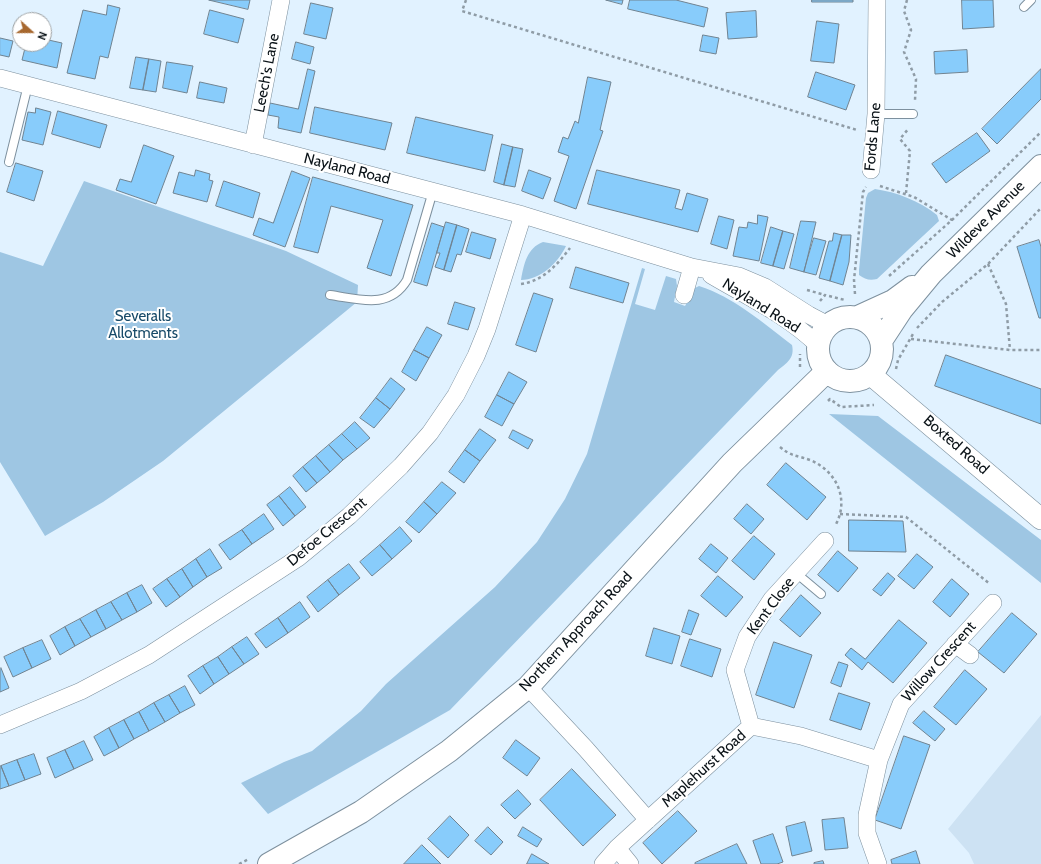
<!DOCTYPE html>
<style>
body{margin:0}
#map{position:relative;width:1041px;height:864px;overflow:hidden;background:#e1f2ff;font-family:Cabin,sans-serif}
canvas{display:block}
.north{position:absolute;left:12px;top:12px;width:40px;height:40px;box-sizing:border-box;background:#fff;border:1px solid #9da1a3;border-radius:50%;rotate:111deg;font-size:11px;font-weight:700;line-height:16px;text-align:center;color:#0b1318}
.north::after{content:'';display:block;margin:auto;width:14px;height:18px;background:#a7682f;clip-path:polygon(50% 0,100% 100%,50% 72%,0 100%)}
</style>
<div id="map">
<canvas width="1041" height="864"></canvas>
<div class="north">N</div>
</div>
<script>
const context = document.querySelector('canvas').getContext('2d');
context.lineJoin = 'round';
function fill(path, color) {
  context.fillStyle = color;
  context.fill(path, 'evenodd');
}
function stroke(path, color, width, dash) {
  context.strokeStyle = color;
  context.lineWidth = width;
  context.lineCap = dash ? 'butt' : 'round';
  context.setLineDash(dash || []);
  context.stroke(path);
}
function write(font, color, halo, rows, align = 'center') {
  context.font = font + ' Cabin,sans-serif';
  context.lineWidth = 4;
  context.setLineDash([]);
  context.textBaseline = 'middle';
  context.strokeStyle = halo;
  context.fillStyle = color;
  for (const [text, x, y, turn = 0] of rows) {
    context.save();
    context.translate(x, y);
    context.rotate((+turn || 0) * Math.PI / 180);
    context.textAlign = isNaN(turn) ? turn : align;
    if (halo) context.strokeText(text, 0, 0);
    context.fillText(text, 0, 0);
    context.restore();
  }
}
const built = new Path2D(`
 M1041,715V864H974L969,853L948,829Z`);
const green = new Path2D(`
 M84,181L286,251L358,285L357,302L163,461L103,502L45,536L0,462V252L43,266Z
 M875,189C896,192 920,201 937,215L939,221L877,279C869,281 865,279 859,275V270L866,198L868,193Z
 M543,242L566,246C558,263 540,280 521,280C524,264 527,248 543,242Z
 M642,268L645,269L635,304L655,310L666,276L676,279L677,286L674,302L685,306L695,288L699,286C734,297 763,323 792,345C795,358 787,363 778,370L450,710L268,814L241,783L284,762L312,751L361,711L386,684L495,587L537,542L565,499L587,454Z
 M829,414L878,416L1041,540V583Z`);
const building = new Path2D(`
 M209,0H250L248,9Z
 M606,0H623L622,4Z
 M630,0H676L708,8L704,27L628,9Z
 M812,0H853V2H812Z
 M962,0H993L994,27L963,29Z
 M311,3L333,8L326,39L304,34Z
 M108,5L120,8L108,58L100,56L95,79L67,73L83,10L106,15Z
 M210,10L244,19L238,43L204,34Z
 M756,11L757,37L728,39L726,13Z
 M817,21L839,24L834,63L811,61Z
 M703,35L719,38L716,54L700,51Z
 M0,38L13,41L9,57L0,55Z
 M44,39L62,43L57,68L22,60L26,44H44Z
 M296,42L314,47L310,64L292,59Z
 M967,50L968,72L935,74L934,52Z
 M136,57L149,59L143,90L130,88Z
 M149,59L161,61L156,92L143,90Z
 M167,62L193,66L187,93L163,88Z
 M308,69L315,71L301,133L278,128L279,117L268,115L270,103L298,109Z
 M1041,69V99L997,144L982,129Z
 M816,72L855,85L846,110L808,97Z
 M588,77L611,82L600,130L603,131L576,209L554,201L569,156L558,152L563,137L568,139L575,121L578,123Z
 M200,82L227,88L224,103L197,98Z
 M315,107L392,123L385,150L310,133Z
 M36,108L51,112L43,145L22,140L28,112L35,113Z
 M58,111L107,125L100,148L52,134Z
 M416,117L493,135L485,171L407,153Z
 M977,133L990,151L946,183L932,164Z
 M502,144L513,147L504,185L494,182Z
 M144,145L174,156L156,204L116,190L120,179L131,182Z
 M513,147L523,149L515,187L504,185Z
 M16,163L43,171L34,201L7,192Z
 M196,170L210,174L209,180L213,181L207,202L173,193L179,172L194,176Z
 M529,170L551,178L543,199L522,191Z
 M597,170L680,190L675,208L682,210L687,193L708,199L698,232L588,204Z
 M292,171L310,178L285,247L253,235L259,218L273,223Z
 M313,177L413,205L391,276L367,268L383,220L331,206L318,253L294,247Z
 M224,181L260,193L253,218L216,206Z
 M758,215L768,217L759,261L733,256L739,227L747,228L748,222L757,224Z
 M719,216L734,220L727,249L711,244Z
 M801,221L816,222L804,272L790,268Z
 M446,222L457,225L444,270L435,267L440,253H437Z
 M432,223L444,227L427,286L414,282Z
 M457,225L469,229L461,255L457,254L451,272L444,270Z
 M771,227L783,231L773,266L761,263Z
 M783,231L794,234L784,269L773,266Z
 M472,232L496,239L490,259L466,252Z
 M834,233L842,235L830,281L819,278L829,241H832Z
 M842,235H851L849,262L843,285L830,281Z
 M814,238L826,241L816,275L804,272Z
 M1039,240L1041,247V318H1039L1017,247Z
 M576,267L629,283L623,303L570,288Z
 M534,293L553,299L536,352L516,345Z
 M455,302L475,308L468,330L448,324Z
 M427,327L442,335L429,358L414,350Z
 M414,350L429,358L416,381L402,372Z
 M946,355L1041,389V424L935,386Z
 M509,372L527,382L514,404L497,395Z
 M391,378L405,389L390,409L376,398Z
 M497,395L514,404L502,426L485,417Z
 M376,398L390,409L374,428L360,418Z
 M355,422L370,438L357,449L342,434Z
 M480,429L496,440L480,461L465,450Z
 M513,430L533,440L528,449L509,438Z
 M342,434L357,449L343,460L329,445Z
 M329,445L343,460L330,472L316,456Z
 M465,450L480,461L464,483L449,472Z
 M316,456L330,472L317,483L303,467Z
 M786,463L826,497L807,520L767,485Z
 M303,467L317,483L306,492L293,476Z
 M442,482L456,493L437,514L424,502Z
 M290,487L306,507L295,516L279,496Z
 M279,496L295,516L283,526L267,505Z
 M424,502L437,514L419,533L406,522Z
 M747,504L764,519L751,534L734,519Z
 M264,514L274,529L252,544L242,530Z
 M849,520L903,521L906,552L849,551Z
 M400,527L412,541L392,559L380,545Z
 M242,530L252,544L230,560L219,545Z
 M754,536L775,554L754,580L732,561Z
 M711,544L728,558L716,573L699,559Z
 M380,545L392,559L372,576L360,562Z
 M210,549L222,568L207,577L196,559Z
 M838,551L858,568L838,592L818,575Z
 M917,554L933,567L914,589L898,576Z
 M196,559L207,577L193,587L182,569Z
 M349,564L360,578L339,595L328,580Z
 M182,569L193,587L180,597L167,579Z
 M888,573L895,579L881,596L873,590Z
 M718,576L743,597L726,617L701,596Z
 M167,579L180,597L166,607L153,589Z
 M952,579L969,594L950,617L933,602Z
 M328,580L339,595L318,612L307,597Z
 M142,585L152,603L137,612L127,593Z
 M127,593L137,612L122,620L111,602Z
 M801,595L821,613L800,637L780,620Z
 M111,602L122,620L106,629L96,610Z
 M300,602L310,617L288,633L278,618Z
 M96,610L106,629L91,637L80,619Z
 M689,610L699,614L691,635L682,632Z
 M1012,613L1037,634L1004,673L978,652Z
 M278,618L288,633L266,648L255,634Z
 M80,619L91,637L75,646L65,627Z
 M899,620L927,643L893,683L868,662L862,670L845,655L851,648L865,659Z
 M65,627L75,646L60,655L50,636Z
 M654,628L680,636L672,664L646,656Z
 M247,637L259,654L244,664L232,647Z
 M690,639L721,649L712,677L681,666Z
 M42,640L51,659L32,668L23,648Z
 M774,642L812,655L794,708L756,695Z
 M232,647L244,664L229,674L218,657Z
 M23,648L32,668L13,677L4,657Z
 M218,657L229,674L214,684L203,666Z
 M839,662L848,665L841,687L831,683Z
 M203,666L214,684L200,694L188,676Z
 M1,668L9,688L0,692V669Z
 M965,670L987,689L956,725L934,707Z
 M185,686L195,705L180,713L169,695Z
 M839,693L870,703L861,730L830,720Z
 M169,695L180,713L165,722L154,703Z
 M154,703L165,722L149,731L139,712Z
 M924,711L945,729L935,741L913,723Z
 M139,712L149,731L134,739L124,720Z
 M124,720L134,739L119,748L109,728Z
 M109,728L119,748L104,756L94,737Z
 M904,736L930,745L901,829L875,820Z
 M516,740L540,758L527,776L503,758Z
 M84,741L93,760L74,769L65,750Z
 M65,750L74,769L55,778L47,758Z
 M34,754L41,774L25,780L17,760Z
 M17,760L25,780L9,786L1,766Z
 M1,766L9,786L0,789V767Z
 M572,769L616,815L583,846L540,800Z
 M518,790L531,804L515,819L501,805Z
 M678,811L697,831L662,864L643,843Z
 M450,816L469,835L448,858L428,839Z
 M844,818L848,848L825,850L822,820Z
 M805,822L812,851L792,856L786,827Z
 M488,827L503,842L491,855L475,841Z
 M523,827L542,839L537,847L518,836Z
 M773,834L783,862L777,864H761L753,841Z
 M737,844L747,864H695V863Z
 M422,845L441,864H404Z
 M916,851L920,864H892L891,860Z
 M532,854L549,864H527Z
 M823,861L824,864H814V863Z`);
const path = new Path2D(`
 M466,0L462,11L857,130
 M907,0L904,11L911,30L904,52L916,79L915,100
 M880,186L914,197L952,220
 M906,193L910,151L900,139L909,128
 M988,264L1006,304L1010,350
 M889,276L952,220L1041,132
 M521,284C543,281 557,265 570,248
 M807,290L825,295
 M855,294L854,280L863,192L866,187
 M820,301L825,295L845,300
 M917,328L942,302L988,264L1041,208
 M911,339L1010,350H1041
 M800,367V354
 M896,369L898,360L913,334
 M828,401L830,399L841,407L874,405
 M780,447C792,457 796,455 810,460C837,471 850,500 835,526
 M840,514L906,517L990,584
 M239,864L249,859`);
const service = new Path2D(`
 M1024,7L1031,0
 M876,114H913
 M9,162L28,85
 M330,295C359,299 389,310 407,280L433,191
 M796,573L821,594`);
const minor = new Path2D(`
 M0,78L523,215L692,267L739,276L765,287L809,315L828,325
 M253,145L281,0
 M871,170L876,114L877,0
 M711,275C748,297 787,315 818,345
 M684,295L692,267
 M955,644L970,655
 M528,687L586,749L648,820
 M0,725L81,691L149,655L298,558L349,516L401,466L430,433L456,395L476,356L487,329L523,215
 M751,726L735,670L747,637L772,599L825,541
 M617,848L630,864
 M603,864L617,848L751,726L801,736L879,760
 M878,864L867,833V815L879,760L901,704L993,603`);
const tertiary = new Path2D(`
 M870,374L1041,519`);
const primary = new Path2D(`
 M858,317L893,301L912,287
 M818 349a32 32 0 1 1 64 0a32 32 0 1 1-64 0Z
 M881,341L902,309L931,274L1041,166
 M269,864L361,812L449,751L528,687L732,463L827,371`);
const streetNames = [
 ["Leech's Lane",267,73,-79],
 ["Fords Lane",873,137,-85],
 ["Nayland Road",347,169,14],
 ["Wildeve Avenue",986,220,-45],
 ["Nayland Road",761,306,32],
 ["Boxted Road",956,445,41],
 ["Defoe Crescent",327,532,-40],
 ["Kent Close",771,606,-53],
 ["Northern Approach Road",576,632,-47],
 ["Willow Crescent",939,662,-48],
 ["Maplehurst Road",704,769,-42]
];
const parkNames = [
 ["Severalls",143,317],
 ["Allotments",143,334]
];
fill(built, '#cde2f3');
fill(green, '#9ec6e3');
fill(building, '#88ccfb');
stroke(building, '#708391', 1);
stroke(service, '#7d909e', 10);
stroke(minor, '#7d909e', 18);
stroke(tertiary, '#7d909e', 22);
stroke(primary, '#7d909e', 24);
stroke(path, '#8f9ca6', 2.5, [3, 3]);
stroke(service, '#fff', 8);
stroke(minor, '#fff', 17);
stroke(tertiary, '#fff', 21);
stroke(primary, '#fff', 22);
write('15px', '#0b1318', '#fff', streetNames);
write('15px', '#174a69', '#fff', parkNames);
</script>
